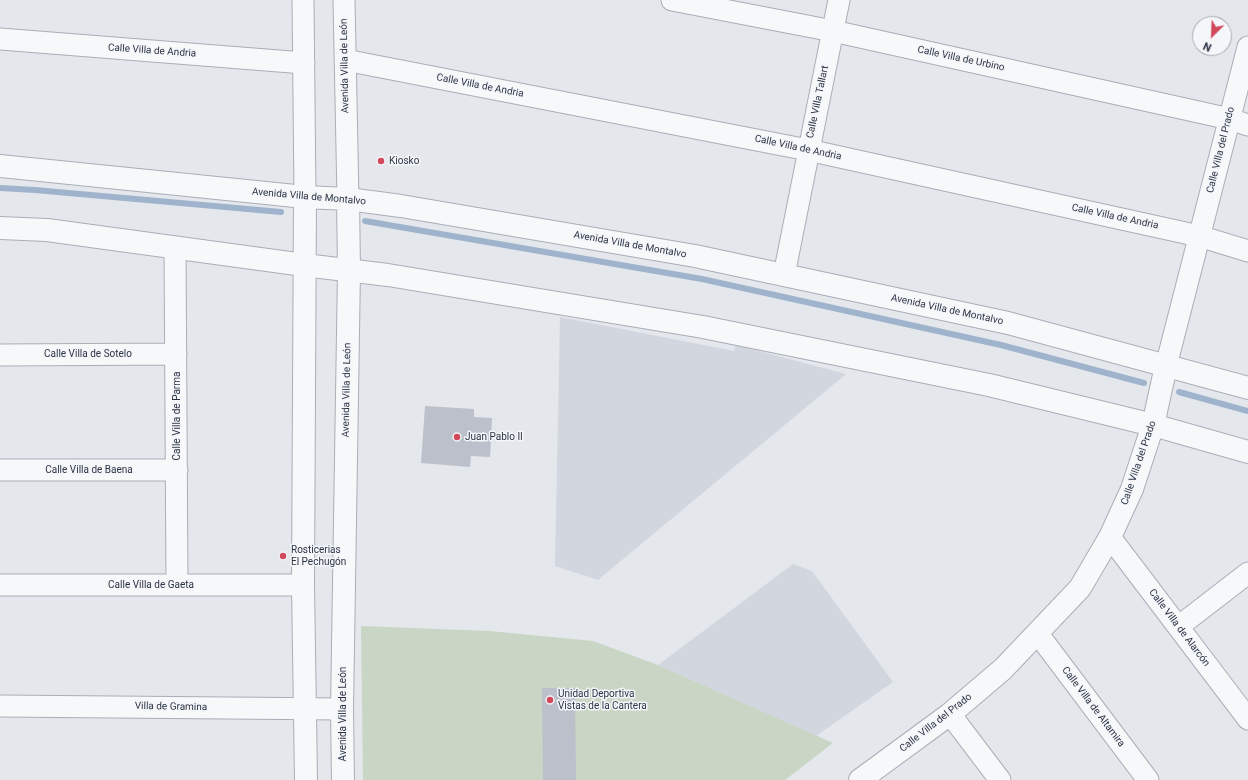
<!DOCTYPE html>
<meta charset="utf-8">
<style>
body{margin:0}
#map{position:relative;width:1248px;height:780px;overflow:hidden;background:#e4e7ec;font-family:Roboto,sans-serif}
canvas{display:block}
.north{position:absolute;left:1192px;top:16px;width:40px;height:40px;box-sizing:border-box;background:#f4f6f9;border:1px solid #a4a8b1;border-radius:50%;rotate:204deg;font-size:11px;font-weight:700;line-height:16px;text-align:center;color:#2b3445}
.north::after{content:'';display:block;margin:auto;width:14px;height:18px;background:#d1495b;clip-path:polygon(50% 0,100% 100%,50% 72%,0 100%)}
</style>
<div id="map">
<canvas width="1248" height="780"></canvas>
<div class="north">N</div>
</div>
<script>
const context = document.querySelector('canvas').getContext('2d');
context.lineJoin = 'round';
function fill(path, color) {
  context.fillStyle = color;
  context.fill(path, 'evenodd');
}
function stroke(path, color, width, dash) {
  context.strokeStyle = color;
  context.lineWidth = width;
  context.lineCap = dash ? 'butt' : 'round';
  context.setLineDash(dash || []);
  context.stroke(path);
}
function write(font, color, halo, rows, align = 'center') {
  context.font = font + ' Roboto,sans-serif';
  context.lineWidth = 3;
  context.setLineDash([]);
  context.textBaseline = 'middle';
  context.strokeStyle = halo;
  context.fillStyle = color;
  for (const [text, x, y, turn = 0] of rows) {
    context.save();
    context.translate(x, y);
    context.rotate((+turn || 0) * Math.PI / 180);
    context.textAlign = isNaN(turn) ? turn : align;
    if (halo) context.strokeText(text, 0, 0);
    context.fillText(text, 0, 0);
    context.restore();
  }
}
const built = new Path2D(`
 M560,317L734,351L736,345L846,374L598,580L555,566Z
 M793,564L812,571L893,682L816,736L658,665Z`);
const green = new Path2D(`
 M361,626L490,631L593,641L658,665L833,743L785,780H363Z`);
const stream = new Path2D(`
 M0,188L35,190L281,212
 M365,221L702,279L1001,345L1144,383
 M1179,392L1248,411`);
const building = new Path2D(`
 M425,406L474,409V417L492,418L490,457L471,456L470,467L421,463Z
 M542,688H575L576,780H543Z`);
const minor = new Path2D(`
 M303,0L305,197
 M344,0L348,199
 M672,0L833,31L1230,119L1248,125
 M0,39L304,63
 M345,60L808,150L1199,236L1248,251
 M175,247L177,585
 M784,275L839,0
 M0,355L176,354
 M1166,366L1248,47
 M0,470H177
 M1110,537L1248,719
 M0,585H303
 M1178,627L1248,573
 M1038,634L1148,780
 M0,706L342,709
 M950,714L1000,780`);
const tertiary = new Path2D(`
 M0,166L305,197L348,199L401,206L695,256L1008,323L1248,388
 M305,197L303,585L306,780
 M0,228L47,230L304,265L388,275L703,327L989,385L1153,425L1248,452
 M343,780L342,709L349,270L348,199
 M860,780L950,714L1003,669L1080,588L1110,537L1132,489L1153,425L1166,366`);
const markers = [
 [381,161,4,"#d1495b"],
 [457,437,4,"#d1495b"],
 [283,556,4,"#d1495b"],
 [550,700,4,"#d1495b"]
];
const streetNames = [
 ["Calle Villa de Andria",152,51,4],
 ["Calle Villa de Urbino",961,59,12],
 ["Avenida Villa de León",345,66,-91],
 ["Calle Villa de Andria",480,86,11],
 ["Calle Villa Tallart",818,102,-78],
 ["Calle Villa de Andria",798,148,12],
 ["Calle Villa del Prado",1221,150,-76],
 ["Avenida Villa de Montalvo",309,197,5],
 ["Calle Villa de Andria",1115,217,12],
 ["Avenida Villa de Montalvo",630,245,10],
 ["Avenida Villa de Montalvo",947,310,12],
 ["Calle Villa de Sotelo",88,354],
 ["Avenida Villa de León",347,390,-89],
 ["Calle Villa de Parma",177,416,-90],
 ["Calle Villa del Prado",1139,463,-71],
 ["Calle Villa de Baena",89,470],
 ["Calle Villa de Gaeta",151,585],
 ["Calle Villa de Alarcón",1179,628,53],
 ["Villa de Gramina",171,707,1],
 ["Calle Villa de Altamira",1093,707,53],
 ["Avenida Villa de León",343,714,-90],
 ["Calle Villa del Prado",936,723,-38]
];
const poiNames = [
 ["Kiosko",389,161],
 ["Juan Pablo II",465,437],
 ["Rosticerias",291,550],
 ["El Pechugón",291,562],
 ["Unidad Deportiva",558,694],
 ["Vistas de la Cantera",558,706]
];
fill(built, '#d2d6de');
fill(green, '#c9d6c5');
stroke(stream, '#9fb4cc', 6);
fill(building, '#bbc0ca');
stroke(minor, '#a9aeb7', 23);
stroke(tertiary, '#a9aeb7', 24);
stroke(minor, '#f7f8fa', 21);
stroke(tertiary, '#f7f8fa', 22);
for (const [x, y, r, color] of markers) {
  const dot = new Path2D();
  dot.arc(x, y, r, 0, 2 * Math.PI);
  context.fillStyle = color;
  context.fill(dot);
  stroke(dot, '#f4f6f9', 1.5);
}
write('10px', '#2b3445', '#f4f6f9', streetNames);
write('10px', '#2b3445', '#f4f6f9', poiNames, 'left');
</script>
